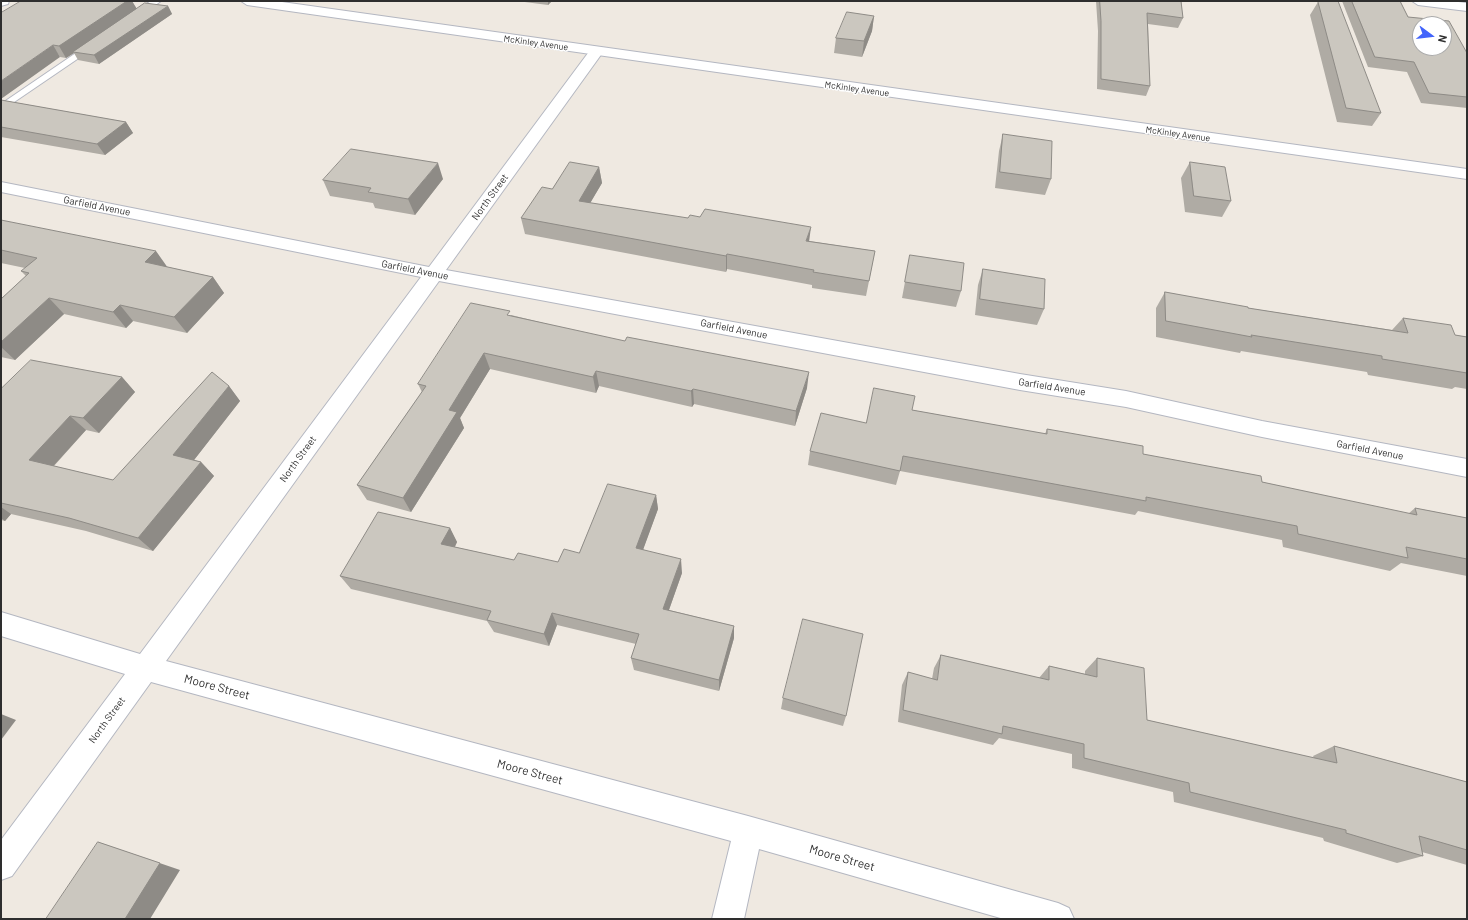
<!DOCTYPE html>
<style>
body{margin:0}
#map{position:relative;width:1468px;height:920px;overflow:hidden;background:#efe9e1;font-family:Barlow,sans-serif}
canvas{display:block}
.frame{position:absolute;inset:0;border:2px solid #2e2e2e;pointer-events:none}
.north{position:absolute;left:1412px;top:16px;width:40px;height:40px;box-sizing:border-box;background:#fff;border:1px solid #ababab;border-radius:50%;rotate:105deg;font-size:11px;font-weight:700;line-height:16px;text-align:center;color:#2e2e2e}
.north::after{content:'';display:block;margin:auto;width:14px;height:18px;background:#4264fb;clip-path:polygon(50% 0,100% 100%,50% 72%,0 100%)}
</style>
<div id="map">
<canvas width="1468" height="920"></canvas>
<div class="frame"></div>
<div class="north">N</div>
</div>
<script>
const context = document.querySelector('canvas').getContext('2d');
context.lineJoin = 'round';
function stroke(path, color, width, dash) {
  context.strokeStyle = color;
  context.lineWidth = width;
  context.lineCap = dash ? 'butt' : 'round';
  context.setLineDash(dash || []);
  context.stroke(path);
}
function fill(path, color) {
  context.fillStyle = color;
  context.fill(path, 'evenodd');
}
function write(font, color, halo, rows, align = 'center') {
  context.font = font + ' Barlow,sans-serif';
  context.lineWidth = 3;
  context.setLineDash([]);
  context.textBaseline = 'middle';
  context.strokeStyle = halo;
  context.fillStyle = color;
  for (const [text, x, y, turn = 0] of rows) {
    context.save();
    context.translate(x, y);
    context.rotate((+turn || 0) * Math.PI / 180);
    context.textAlign = isNaN(turn) ? turn : align;
    if (halo) context.strokeText(text, 0, 0);
    context.fillText(text, 0, 0);
    context.restore();
  }
}
const service = new Path2D(`
 M151,1H161L140,16H134V12Z
 M92,42L95,43V47L1,111V104Z`);
const minor = new Path2D(`
 M1,1H9L8,4L1,6Z
 M1412,1H1450L1467,3V11L1418,5Z
 M596,48L601,49L603,52L446,270L1020,374L1126,391L1262,421L1467,459V477L1262,437L1126,407L1020,390L439,281L166,661L748,816L1058,903L1069,908L1074,919H1004L759,849L744,919H712L731,841L151,682L12,876L1,880V840L125,674L1,636V612L140,654L421,277L1,192V182L429,267L591,49Z`);
const tertiary = new Path2D(`
 M241,1H275L1467,169V179L247,5Z`);
const wall = new Path2D(`
 M21,1H132L136,9L168,6L172,14L99,64L78,60L74,53L66,58L60,57Z
 M517,1H552L548,5Z
 M1096,1H1181L1183,18L1178,28L1148,24L1150,86L1146,96L1097,89L1098,31Z
 M1342,1H1400L1408,17L1467,53V108L1421,103L1407,72L1368,67Z
 M1318,2L1381,113L1372,126L1337,122L1310,15Z
 M874,16L872,31L862,57L834,53L836,38Z
 M1,100L126,122L133,133L105,155L1,137Z
 M1003,134L1051,179L1045,195L995,188L999,151Z
 M1190,162L1231,201L1222,217L1185,212L1181,178Z
 M599,167L602,183L590,203L809,241L875,251L866,296L812,288V285L727,269L726,272L525,234L521,218Z
 M443,179L415,215L375,208L373,203L330,196L323,180Z
 M1,220L168,267L213,277L224,293L187,333L133,321L126,328L64,314L15,360L1,357V299L26,276L21,271L25,268L1,263Z
 M910,255L961,291L956,307L902,298Z
 M983,269L1044,309L1037,325L975,315L978,285Z
 M1165,292L1248,308L1392,330L1403,318L1455,335L1467,337V389L1455,387L1452,389L1368,375L1367,372L1241,351L1240,353L1156,337V308Z
 M511,315L807,388L795,426L694,404L692,407L599,386L596,393L490,369L460,418L464,428L411,512L367,500L357,485L422,392L418,384Z
 M122,377L135,392L99,433L86,430L54,466L113,480L229,386L240,401L194,460L201,462L214,476L153,551L86,531L11,514L5,521L1,520V389Z
 M912,410L1045,434L1047,429L1143,454L1262,482L1408,514L1415,508L1467,518V576L1401,563L1390,571L1283,547L1282,540L1138,511L1135,515L900,471L896,485L808,465L810,451L866,423Z
 M656,495L658,509L643,549L682,573L669,610L734,626V638L719,691L634,670L631,658L636,644L557,625L549,646L494,632L487,621L351,589L340,576L450,528L457,542L455,547L514,560L558,562L579,553Z
 M941,655L1039,678L1049,666L1085,674V671L1097,658L1147,720L1314,758L1313,756L1334,746L1467,782V865L1422,852L1423,856L1397,863L1324,841L1323,838L1174,802L1173,792L1072,768V754L999,738L993,745L898,722L902,685L908,672L932,679L934,668Z
 M783,698L846,716L843,726L781,709Z`);
const shadedWall = new Path2D(`
 M127,1H132L137,9L73,52L74,53L66,58L59,46Z
 M548,1H552L548,5Z
 M168,6L172,14L99,64L94,55Z
 M874,16L872,31L862,57L864,41Z
 M53,45L60,57L1,99V81Z
 M126,122L133,133L105,155L97,144Z
 M438,163L443,179L415,215L408,199Z
 M599,167L602,183L582,217L579,201Z
 M811,227L809,242L806,241Z
 M156,251L168,268L145,262Z
 M727,254V269L726,272V256Z
 M213,277L224,293L187,333L174,317Z
 M49,298L64,314L15,360L1,347V342Z
 M120,305L133,321L126,328L113,312Z
 M484,353L490,369L460,418L464,428L411,512L403,498L449,410Z
 M596,371L599,386L596,393L593,377Z
 M809,372L807,388L795,426L796,411Z
 M122,377L135,392L99,433L83,418Z
 M229,386L240,401L187,469L173,455Z
 M693,389L694,404L692,407L691,391Z
 M70,416L86,430L46,474L29,460Z
 M201,462L214,476L153,551L138,538Z
 M656,495L658,509L639,561L636,548Z
 M1,507L11,514L5,521L1,518Z
 M450,528L457,542L449,558L441,544Z
 M681,559L682,573L665,621L663,609Z
 M552,613L557,625L549,646L544,634Z
 M734,626V638L719,691V680Z
 M1,714L16,720L1,740Z
 M98,842L180,870L150,919H125Z`);
const building = new Path2D(`
 M21,1H127L59,46L53,45L1,81V13Z
 M1100,1H1181L1183,18L1147,13L1150,86L1101,79V21Z
 M1320,1H1338L1381,113L1346,108L1318,2Z
 M1352,1H1400L1408,17L1449,21L1467,53V97L1429,93L1414,62L1375,57ZM1420,24H1444V48H1420Z
 M145,3L168,6L94,55L73,52Z
 M847,12L874,16L864,41L836,38Z
 M1,100L126,122L97,144L1,127Z
 M1003,134L1052,141L1051,179L1000,172Z
 M351,149L438,163L408,199L368,192L371,188L323,180Z
 M570,162L599,167L579,201L688,218L690,215L700,217L705,209L811,227L806,241L875,251L869,281L813,272L814,270L727,254L726,256L521,218L542,187L552,189Z
 M1190,162L1225,167L1231,201L1194,196Z
 M1,220L156,251L145,262L213,277L174,317L120,305L113,312L49,298L1,342V299L29,273L21,271L37,258L1,250Z
 M910,255L964,263L961,291L905,282Z
 M983,269L1045,279L1044,309L980,299Z
 M1165,292L1248,307V308L1408,333L1403,318L1451,325L1455,335L1467,337V373L1382,359V356L1251,335L1252,337L1166,321Z
 M471,303L510,311L507,315L625,341L627,337L809,372L796,411L693,389L691,391L596,371L593,377L484,353L449,410L457,412L403,498L357,485L426,386L418,384Z
 M31,360L122,377L83,418L70,416L29,460L113,480L212,372L229,386L173,455L201,462L138,538L69,518L1,503V389Z
 M874,388L915,396L912,410L1047,434V429L1143,446V454L1261,476L1262,482L1417,515L1415,508L1467,518V559L1406,547L1408,558L1298,534L1297,526L1146,497V501L903,456L900,471L810,451L821,413L866,423Z
 M608,484L656,495L636,548L681,559L663,609L734,626L719,680L631,658L639,634L552,613L544,634L487,620L491,611L340,576L378,512L450,528L441,544L514,560L518,553L558,562L564,549L579,553Z
 M803,619L863,634L846,716L783,698Z
 M941,655L1049,680V666L1097,677V658L1144,668L1147,720L1337,763L1334,746L1467,782V850L1419,836L1423,856L1346,833V830L1190,792L1189,783L1084,758V744L1003,726L1002,734L903,710L908,672L937,680Z
 M98,842L160,863L125,919H46Z`);
const farStreetnames = [
 ["McKinley Avenue",536,43,8],
 ["McKinley Avenue",857,89,8],
 ["McKinley Avenue",1178,134,8]
];
const streetNames = [
 ["North Street",490,197,-54],
 ["Garfield Avenue",97,206,11],
 ["Garfield Avenue",415,270,11],
 ["Garfield Avenue",734,329,11],
 ["Garfield Avenue",1052,387,9],
 ["Garfield Avenue",1370,450,11],
 ["North Street",298,459,-54],
 ["North Street",107,720,-54]
];
const nearStreetnames = [
 ["Moore Street",217,687,15],
 ["Moore Street",530,772,15],
 ["Moore Street",842,858,16]
];
stroke(service, '#b4b7c1', 2);
stroke(minor, '#b4b7c1', 2);
stroke(tertiary, '#b4b7c1', 2);
fill(service, '#fff');
fill(minor, '#fff');
fill(tertiary, '#fff');
fill(wall, '#afaba4');
fill(shadedWall, '#8e8b86');
fill(building, '#cbc7bf');
stroke(building, '#8e8b86', 1);
write('9px', '#2e2e2e', '#fff', farStreetnames);
write('10px', '#2e2e2e', '#fff', streetNames);
write('12px', '#2e2e2e', '#fff', nearStreetnames);
</script>
